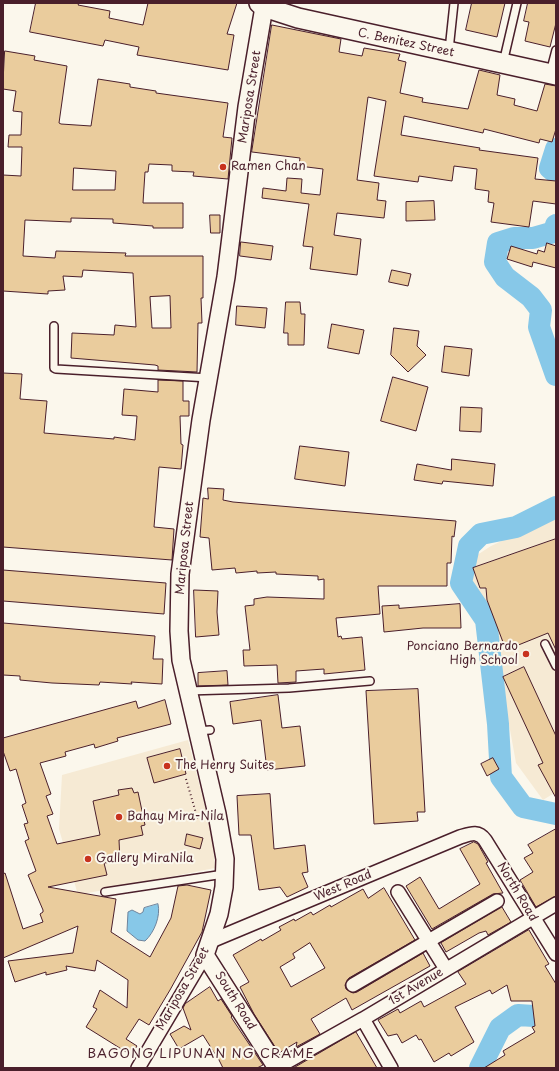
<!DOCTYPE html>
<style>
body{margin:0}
#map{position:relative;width:559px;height:1071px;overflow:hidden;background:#fbf7ec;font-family:"Playpen Sans",sans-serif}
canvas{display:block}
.frame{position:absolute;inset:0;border:4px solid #4a1f2b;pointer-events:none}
</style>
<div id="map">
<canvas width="559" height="1071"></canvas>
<div class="frame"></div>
</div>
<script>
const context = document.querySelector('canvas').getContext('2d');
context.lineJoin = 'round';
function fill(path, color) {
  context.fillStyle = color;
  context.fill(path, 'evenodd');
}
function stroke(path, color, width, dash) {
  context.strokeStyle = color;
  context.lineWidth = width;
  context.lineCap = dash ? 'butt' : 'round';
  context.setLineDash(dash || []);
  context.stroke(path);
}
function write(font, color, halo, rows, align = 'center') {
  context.font = font + ' "Playpen Sans",sans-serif';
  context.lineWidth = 4;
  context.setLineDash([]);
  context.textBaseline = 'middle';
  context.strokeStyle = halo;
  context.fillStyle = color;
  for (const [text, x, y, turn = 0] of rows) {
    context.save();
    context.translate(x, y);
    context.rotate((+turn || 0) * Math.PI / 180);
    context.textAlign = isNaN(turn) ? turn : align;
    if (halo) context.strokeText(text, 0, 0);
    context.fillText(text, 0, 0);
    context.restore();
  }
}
const built = new Path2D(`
 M556,515V792L543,800L516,763L492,630L483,601L475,596L467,574L471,559L491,546Z
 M188,740L212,834L215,868L78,895L59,829L62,775Z`);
const water = new Path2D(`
 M158,904C161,916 154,933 145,941L138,940L127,931L128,912L132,910L140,914L143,912L144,908Z`);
const river = new Path2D(`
 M556,149L550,168L556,173
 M556,225L554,232L533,238H514L498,243L495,262L505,277L531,297L541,310L539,327L556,375
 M556,507L516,527L481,534L469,546L461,583L486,620L498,724L501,777L523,807L556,814
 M480,1068L500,1028L518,1015L550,1017L556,1016`);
const building = new Path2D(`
 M36,3H79L78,5L110,11L109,18L143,25L148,3H237L227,34L234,35L228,70L137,55L139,47L105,40L103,46L30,32Z
 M472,3H505L497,37L466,30Z
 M528,3H556V23L550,47L525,41L529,22L524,21Z
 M272,25L341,39L339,52L362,56L364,48L400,54L398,60L406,62L400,93L423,98L422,102L468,109L479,70L500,75L497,95L515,99L514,105L537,111L545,84L556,86V129L552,142L540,139L539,143L484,129L483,133L404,116L401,135L480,148L479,150L538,158L535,179L556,181V204L533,201L529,227L491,222L494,203L488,202L489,191L475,189L477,169L454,166L452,181L419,176L418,182L374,176L386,101L368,97L357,180L379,183L377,200L386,201L384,218L337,213L334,235L361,239L357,275L310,269L313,247L303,246L309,204L262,198L263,188L286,191L287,178L302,179L301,193L320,195L323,169L299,166L300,158L252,152Z
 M5,51L35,56L34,60L67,66L59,123L61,124L91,126L98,79L130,84V87L156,91V93L228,103L223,137L232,138L228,179L193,176L194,172L172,171V165L149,164L148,172H145L143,203H183V228H153V226L113,223V219L71,218V222L25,220L23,256L55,258L56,251L126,253L125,256H203V298H201L202,323H198L197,372L158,370V366L155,365L71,358L72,333L114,335L115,325L136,327L133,273L83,270L82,277L63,276L65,290L48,291V294L3,291V175L21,176L22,147H8L9,135H21L22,112L13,111L16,91L3,89ZM74,168L116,171L115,190H73ZM170,296L171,328H152L150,297Z
 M434,201L435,220L406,221V202Z
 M210,215H220V233H211Z
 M241,242L273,246L271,260L240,256Z
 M547,243L556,246V268L533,262L532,267L507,259L511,246L537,254L538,250L544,252Z
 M392,270L411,274L408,286L389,282Z
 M286,302H300L301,314H305L304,345H288V333H284Z
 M237,306L267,308L265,328L236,325Z
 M332,324L364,330L359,354L328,348Z
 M394,328L419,331L417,346L426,355L408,372L391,355Z
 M445,346L472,349L469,376L442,372Z
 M3,373L22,374L20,399L47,401L44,433L114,439V437L135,440L137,416L122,415L124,389L158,392V380L183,381V401H189V416H180L181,444L183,445L181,469L159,467L154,527L174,529L172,560L3,547Z
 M393,377L428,387L416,431L381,421Z
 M461,407L482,408L481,432L460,431Z
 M300,446L349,452L345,486L295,479Z
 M452,459L495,464L493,486L443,481L442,484L414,480L417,464L451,470Z
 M208,488L224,489L223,500L233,502L456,521L454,537L452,536L451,563H447V586H378L380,614L336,618L338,637L341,636L342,639L362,637L365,670L324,674V669L296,671V682L278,683L277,665L244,666L243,650H250L245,606L254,605V599L267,597L324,599V579L318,580V576L276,574V572L257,573V571L236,573L235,568L212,570L209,538L200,537L203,498L208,499Z
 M556,539V650L548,633L506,650L487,600L486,588H480L473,568Z
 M3,570L166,583L164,614L3,601Z
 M194,590L218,591L217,612L219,635L196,637Z
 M460,604L461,628H423L384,632L382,606L399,605V608Z
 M3,623L155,636L153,659H163L162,684L131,682L132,684L100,682L99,685L52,683L20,680V676L3,675Z
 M524,667L556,736V798L538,765L543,763L503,677Z
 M227,671L228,685L198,686V673Z
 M418,689L425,812H417L418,821L374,824L366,691Z
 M278,695L282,728L300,726L305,766L267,770L261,720L233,724L230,702Z
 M165,700L171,724L117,738L118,741L95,748L94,744L65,752L66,756L40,763L51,794L46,796L53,814L47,816L57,844L100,835L93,801L119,795L118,790L132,788L134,793L138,792L145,825L141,826L143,835L119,840L120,861L104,863L107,875L48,887L116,899L111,932L150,957L171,918L178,886L187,885L211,890L202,932L170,990L149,1025L139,1019L126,1039L137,1046L131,1055L86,1027L97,1009L93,1007L100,990L127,1008L128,980L97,960L95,971L66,966L67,970L46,975V972L15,982L8,961L73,953L78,926L3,958V874L5,873L23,929L43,922L40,914L43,912V910L28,875L36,871L25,841L29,839L24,824L28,823L22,805L26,803L16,769L10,771L3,751V738L136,701L138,708Z
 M180,749L186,774L154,783L147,758Z
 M493,758L499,769L487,776L481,764Z
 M270,794L274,849L305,845L308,872L302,873L308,887L287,897L280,887L259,890L251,835H239L237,796Z
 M556,829V896L536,907L520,880L533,872L524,858L533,853L528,845Z
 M187,834L203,838L200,849L185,845Z
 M474,842L478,844L488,862L486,863L503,893L493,894L432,929L406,886L420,877L439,909L480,884L460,849Z
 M384,888L415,940L349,978L345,985L346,989L353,993L357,992L423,953L430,966L352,1010L346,998L311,1019L320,1034L296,1047L297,1042L279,1053L254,1014L240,987L249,982L233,955L261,939L262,941L281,930L279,927L294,919L295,921L311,912L313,915L330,905L331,907L363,889L368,898ZM310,943L325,968L291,987L280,967L295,958L293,954Z
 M502,907L511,922L488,935L486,931L479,933L446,952L441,943Z
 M529,930L549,964L545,966L556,984V1068H484L505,1055L503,1051L535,1032L532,1027L535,1026L532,1001H511L507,985L492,994L490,990L455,1007L474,1042L451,1056L449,1053L434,1062L421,1039L419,1040L416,1035L402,1043L397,1034L388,1036L378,1020L398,1009L400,1013L421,1001L424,1007L466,984L458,972Z
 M210,987L218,1001L221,999L232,1016L231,1017L263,1065L257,1068H223L216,1054H215L203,1035L179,1049L170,1034L184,1026L191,1030L183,1008L185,1004Z
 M356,1032L377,1068H292H293Z`);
const path = new Path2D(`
 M186,779L198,820`);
const service = new Path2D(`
 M449,50L454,3
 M503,63L517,3
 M550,73L556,50
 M54,326V368L56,369L209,378
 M545,644L556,666
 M187,691L289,688L370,681
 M197,731L210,730
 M105,892L224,874`);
const minor = new Path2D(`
 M398,892L446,969
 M211,941L460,837C470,834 478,830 485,840L556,954
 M353,985L497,901
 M363,1019L391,1068
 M138,1068L205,955
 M276,1068L363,1019L556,904`);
const tertiary = new Path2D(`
 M264,7L247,107L226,277L201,420L180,574L179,631L181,660L217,814L225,859L224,887L219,914L205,955L277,1068`);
const secondary = new Path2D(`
 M259,3L264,7L298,18L556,75`);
const markers = [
 [223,167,4,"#c8321e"],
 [526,654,4,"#c8321e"],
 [167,766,4,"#c8321e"],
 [119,817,4,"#c8321e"],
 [88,859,4,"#c8321e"]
];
const streetNames = [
 ["C. Benitez Street",406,43,12],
 ["Mariposa Street",250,97,-81],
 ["Mariposa Street",185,548,-84],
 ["West Road",343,886,-23],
 ["North Road",517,892,59],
 ["1st Avenue",416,987,-31],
 ["Mariposa Street",183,989,-60],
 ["South Road",235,1001,58]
];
const poiNames = [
 ["Ramen Chan",231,167],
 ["Ponciano Bernardo",518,647,"right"],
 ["High School",518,661,"right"],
 ["The Henry Suites",175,766],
 ["Bahay Mira-Nila",127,817],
 ["Gallery MiraNila",96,859]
];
const neighbourhoodNames = [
 ["BAGONG LIPUNAN NG CRAME",201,1054]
];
fill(built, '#f6ead4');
fill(water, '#87c8e8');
stroke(water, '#6f849c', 1);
stroke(river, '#87c8e8', 22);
fill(building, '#eacc9d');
stroke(building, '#4a1f2b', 1);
stroke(service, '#4a1f2b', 10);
stroke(minor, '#4a1f2b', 16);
stroke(tertiary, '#4a1f2b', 20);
stroke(secondary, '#4a1f2b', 22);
stroke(path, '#4a1f2b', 2, [1, 3]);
stroke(service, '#fbf7ec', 7);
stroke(minor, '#fbf7ec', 13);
stroke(tertiary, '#fbf7ec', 17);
stroke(secondary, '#fbf7ec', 19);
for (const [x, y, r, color] of markers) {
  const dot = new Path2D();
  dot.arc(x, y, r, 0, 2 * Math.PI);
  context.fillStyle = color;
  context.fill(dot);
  stroke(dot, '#fbf7ec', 1.5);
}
write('12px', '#4a1f2b', '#fbf7ec', streetNames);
write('12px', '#4a1f2b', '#fbf7ec', poiNames, 'left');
context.letterSpacing = '1px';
write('13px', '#4a1f2b', '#fbf7ec', neighbourhoodNames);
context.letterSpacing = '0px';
</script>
